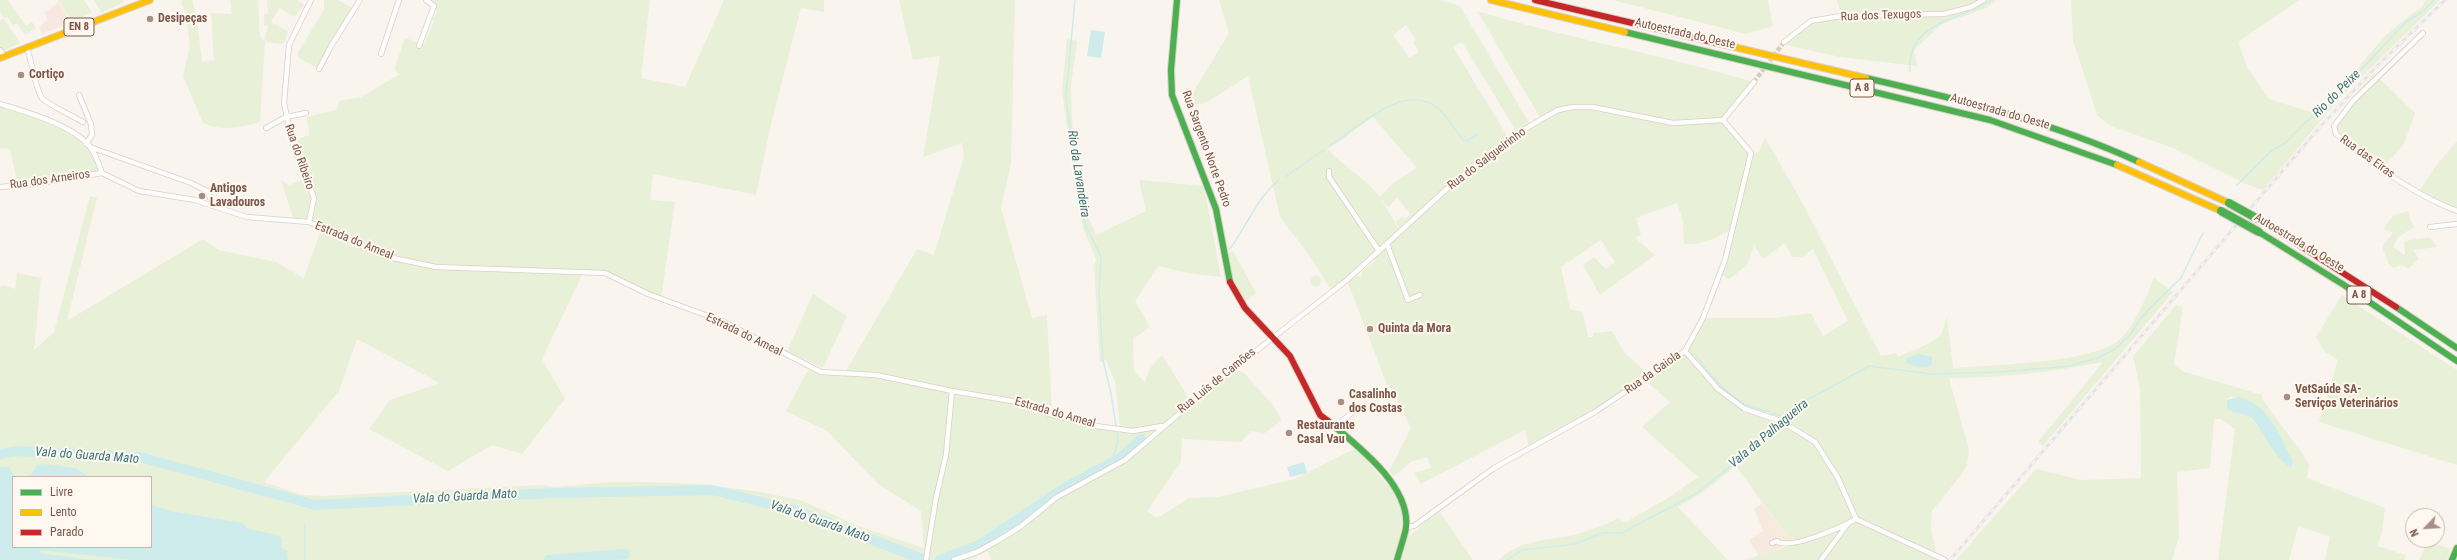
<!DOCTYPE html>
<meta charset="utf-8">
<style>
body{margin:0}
#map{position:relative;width:2457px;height:560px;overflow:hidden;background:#f9f4ee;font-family:"Roboto Condensed",sans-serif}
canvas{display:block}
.legend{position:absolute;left:12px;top:476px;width:140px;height:72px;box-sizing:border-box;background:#fff8f1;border:1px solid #cbb7ae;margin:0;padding:5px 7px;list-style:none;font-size:12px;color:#7c5649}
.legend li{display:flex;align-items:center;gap:8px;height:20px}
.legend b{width:20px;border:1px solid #cbb7ae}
.north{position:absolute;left:2405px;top:508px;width:40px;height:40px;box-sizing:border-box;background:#fff8f1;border:1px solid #cbb7ae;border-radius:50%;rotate:245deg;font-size:11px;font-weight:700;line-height:16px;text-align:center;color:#7c5649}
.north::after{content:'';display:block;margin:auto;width:14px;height:18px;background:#a88d83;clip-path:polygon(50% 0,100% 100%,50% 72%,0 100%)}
</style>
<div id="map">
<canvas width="2457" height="560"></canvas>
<ul class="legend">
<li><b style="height:5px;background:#4caf50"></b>Livre</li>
<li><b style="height:5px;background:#ffc107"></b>Lento</li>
<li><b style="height:5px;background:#c62828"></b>Parado</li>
</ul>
<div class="north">N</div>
</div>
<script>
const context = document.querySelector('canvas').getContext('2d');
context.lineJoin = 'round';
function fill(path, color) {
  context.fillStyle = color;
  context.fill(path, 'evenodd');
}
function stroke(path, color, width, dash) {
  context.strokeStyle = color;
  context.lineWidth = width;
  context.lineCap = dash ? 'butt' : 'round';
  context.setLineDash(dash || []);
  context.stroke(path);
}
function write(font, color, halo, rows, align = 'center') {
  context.font = font + ' "Roboto Condensed",sans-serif';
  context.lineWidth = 4;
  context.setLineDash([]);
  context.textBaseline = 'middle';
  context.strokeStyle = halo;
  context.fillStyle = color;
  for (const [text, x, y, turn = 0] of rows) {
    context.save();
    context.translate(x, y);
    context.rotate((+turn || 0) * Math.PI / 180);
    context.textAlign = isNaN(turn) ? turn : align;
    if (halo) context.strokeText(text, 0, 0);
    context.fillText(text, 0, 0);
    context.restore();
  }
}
const residential = new Path2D(`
 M1762,503L1792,543L1759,556L1749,540L1763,531L1754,509Z`);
const commercial = new Path2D(`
 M59,2L71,23L42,34L39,27L48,20L44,13Z`);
const green = new Path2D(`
 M0,0H8L26,26L32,22L36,28L25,35L17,23L13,26L7,16L4,19L20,43L3,51L0,47V20L4,18L0,12Z
 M58,0H84L92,13L72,21Z
 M94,0H123L124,2L101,13Z
 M183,0H192L197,20L202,62L214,60L211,13L232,14L230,0H258L260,37L264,41L268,26L264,25V14L270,13H268L267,0H297L304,4L295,17L279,8L271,22L288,31L284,44L265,42L260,122C244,127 219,132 203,123L183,76L190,46L186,15L181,2Z
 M324,0H338L354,9L319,69L299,58L298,52L324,10Z
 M426,0H650L641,78L685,87L724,0H824V12L801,8L772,120L756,195L653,174L650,200L675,202L661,299L605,273H583L542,359L565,399L522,454L492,445L448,471L369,429L390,400L440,383L357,339L339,391L264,482L302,495L322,496L543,485L554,487L612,482H649L700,484L761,492L803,501L858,526L924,548L921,511L878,484L827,431L786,411L808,370L821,374L843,376L917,249L934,255L964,156L962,143L923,157L940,56L913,60L899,0H1015L1011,163L1001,208L1032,318L1047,315L1052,415L1120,429L1115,381L1106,360L1100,362L1094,266L1096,259L1083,228L1076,195L1062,91L1067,39L1077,41C1076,58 1070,80 1071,96C1072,135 1079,200 1096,235L1146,211L1139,180L1204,186L1221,277L1188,273L1158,266L1135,301L1150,327L1133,339L1134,371L1145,382L1150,368L1162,355L1190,400L1240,358L1242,361L1180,412L1236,370L1243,372L1272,404L1282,420L1265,433L1251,431L1241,442L1182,439L1181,462L1147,511L1157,518L1189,498L1218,497L1295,479L1356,448L1398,497C1406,518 1399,538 1395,560H991L988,551L970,560H924V552L922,560H0V287L4,285L15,289L17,273L41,278L34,350L54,332L90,196L97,198L67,321L203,239L219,250L276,262L304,278L321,230L345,237L312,220L317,199L295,140L309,135L307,117L336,110L340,101L361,97L400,74L394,70L405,38L424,44L434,21L432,20L438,12ZM13,477H151V547H13Z
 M1219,0H1441L1460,6L1531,126L1541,119L1477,11C1568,38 1662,55 1754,82L1723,120L1751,153L1759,152L1765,137L1804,206L1881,356L1896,353L1898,357L1930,343L1941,335L1947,317L1953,368C1992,365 2090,363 2118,341C2133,329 2147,296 2154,278L2173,292L2043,446L2038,442L2103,362C2052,372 2001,378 1949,378L1969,450L1967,465L1961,475L1932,511L1931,529L1937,555L1941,560H1821L1848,524L1792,543L1736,466L1702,493L1678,507L1728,560H1499C1518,540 1549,540 1574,535C1589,531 1604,525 1618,519L1626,522L1668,498L1698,477L1642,427L1670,402L1645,380L1529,449L1525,430L1421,484L1414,473L1431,468L1427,457L1411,462L1394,476L1389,471L1411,428L1392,389L1389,390L1348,283L1357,275L1361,278L1362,271L1375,261L1373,257L1332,291L1309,255L1280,217L1248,76L1209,101L1183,109L1229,33ZM1406,25L1416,40L1413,42L1419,52L1409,58L1393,35ZM1462,42L1515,129L1517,134L1509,139L1453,47ZM1373,117L1417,168L1392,184L1380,197C1365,177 1343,167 1328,149ZM1380,198L1388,207L1397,198L1411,214L1405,219L1403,217L1396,221L1400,231ZM1677,203L1683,221L1684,244C1704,245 1716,238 1733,228L1720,274L1729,279L1747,265L1754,247L1753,244L1763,259L1785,243L1792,257H1802L1813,249L1848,321L1823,336L1811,313L1775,318H1703L1685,351L1650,376L1624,352L1612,331L1593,333V337H1588L1583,312L1570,309L1561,267L1601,240L1615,262L1606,269L1594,257L1583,265L1600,295L1655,255L1635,238L1641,235L1636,218Z
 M1613,0H1768L1773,26L1746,34Z
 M1837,0H1997L1986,8L1942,24L1914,50L1917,66L1840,57L1782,44L1811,21L1841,16Z
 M2071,0H2299L2238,42L2247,67L2269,99L2314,113L2342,87L2384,37L2411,14L2421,8L2426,0H2440L2337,101L2263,190L2246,184L2173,148L2110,126L2097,115L2073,40Z
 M2374,73L2415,113L2404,144L2382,169L2336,134L2334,126L2359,90Z
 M0,104C22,111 78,128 90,148C95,155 98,165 102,173L18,185L10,149L0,148Z
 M2457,141V211L2418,193L2435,167Z
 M304,179L311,198L307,219L293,218L281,180L289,185Z
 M2408,211L2410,219L2414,227L2398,237L2393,247L2405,255L2404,241L2430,237L2437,247L2413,250L2419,259L2408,269L2402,265L2394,268L2389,264L2382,247L2393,233L2383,229L2393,216Z
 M1233,251L1256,293L1245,302L1232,278L1229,253Z
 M1310.5 281a5.5 5.5 0 1 1 11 0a5.5 5.5 0 1 1-11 0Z
 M813,294L847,316L823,368L787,351Z
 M2342,295L2457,370V465L2319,422L2338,360L2325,352L2316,337Z
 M2176,305L2183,307L2174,364L2182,371L2262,395V399L2304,456L2309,465L2307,478L2385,508L2382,533L2377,546L2406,555L2404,560H2325L2330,537L2298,526L2289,560H2218L2235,429L2221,419H2214L2210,468L2177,472L2179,537L2172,560H1956L2036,469L2082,480L2141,478L2140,389L2133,356ZM2231,397H2238L2288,452L2293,461L2292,467C2278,466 2261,425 2248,416C2243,412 2237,412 2231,411L2227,400Z
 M1439,511L1473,560H1401L1408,537Z
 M1842,528L1819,560H1745Z
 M2428,542L2451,549L2447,560H2419Z`);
const water = new Path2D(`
 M1091,30L1105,32L1101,58L1087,56Z
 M1919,354L1932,357V364C1926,370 1912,367 1906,362L1907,358Z
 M2238,397C2269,403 2279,436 2293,461L2292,467C2280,467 2262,431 2255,422C2247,412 2237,415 2227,409V400Z
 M1304,462L1307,473L1290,477L1287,467Z
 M44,464L76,468L89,477H23L31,475L37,465Z
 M8,466L15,477L13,547H151V505L176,512L243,523L246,528L276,535L282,538L281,547L287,551L288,560H133L40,550V553L92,560H0V467Z`);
const stream = new Path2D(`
 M1075,0L1066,96L1078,193L1086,226L1101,257L1099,292L1103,360L1111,393L1116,427
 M1910,71C1906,21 1961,21 1992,0
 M1331,145C1360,127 1404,80 1439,109C1448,117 1455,130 1463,140L1467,141L1478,134
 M1285,177L1324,150
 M2237,185L2271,151L2284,144L2306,122L2326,107L2407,21L2422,12L2434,0
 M1229,250C1246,228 1256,199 1278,181
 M1696,355C1710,375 1725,394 1747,405C1761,411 1775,411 1788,420
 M1786,422L1804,402L1869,366L1930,374L2000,372L2070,366L2097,358L2115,349L2131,334L2138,322L2150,308L2181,278L2203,233
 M1111,463L1118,441L1117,430
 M305,523V560
 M1507,560L1522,550L1575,544L1603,533H1622L1697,493L1783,424`);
const river = new Path2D(`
 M0,454L16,451L140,457L315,505L554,493L712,490L794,510L925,560
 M549,560L625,554
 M940,560L979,545L1066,487L1122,457L1141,439`);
const streetTunnel = new Path2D(`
 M1754,82L1784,42`);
const street = new Path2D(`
 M2423,33L2353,101L2334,126L2336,134C2373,164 2412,194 2457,211
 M1784,42L1811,21L1841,16L1944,14L1971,7L1983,0
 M419,46L434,6L426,0
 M27,47C31,59 36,91 42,98C50,106 73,116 83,122
 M0,50L4,56
 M381,54L399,0
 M319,69L331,46L360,0
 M79,95L91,124L92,135L86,144
 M0,104C26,112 74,125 91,148C96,156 99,164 102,173
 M266,128L286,117L306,113
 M90,147L191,183L207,191L214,206
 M1329,171V177L1379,251
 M0,187L34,184L102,173L139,191L195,200L247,217L309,222L388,257L436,267L605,273L648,294L722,321L821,372L876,375L952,391L1012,401L1052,415L1096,426L1133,431L1162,426
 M309,222L314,198L293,145L284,103L289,45L311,0
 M2430,227L2457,224
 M1387,244L1408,300L1420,295
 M1685,351L1718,389L1745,409L1781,421L1815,442L1838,478L1856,519L1945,560
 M1334,427L1358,408
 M1406,527L1414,526L1494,468L1595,412L1685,351L1703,318L1725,260L1751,153L1723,120
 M1772,543L1777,541C1789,551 1842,527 1856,519
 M926,560L936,498L946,455L952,391
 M954,560L977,552L999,540L1020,527L1057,497L1125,460L1216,382L1347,280L1451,185L1512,137L1542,119L1558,110L1573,107H1592L1673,123L1723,120L1754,82
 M1821,560L1847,525`);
const fast = new Path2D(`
 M1177,0L1171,70L1172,95L1216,209L1230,282
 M1625,32L1990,120L2117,165
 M1866,78C1958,99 2052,122 2139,162
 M2259,232L2344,285L2457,361
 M2396,307L2457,348
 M1328,421C1356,445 1411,485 1406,528C1404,538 1400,549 1397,560
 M2452,560L2457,548`);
const slow = new Path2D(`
 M1491,0L1625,32
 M1717,43L1866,78
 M0,58L150,0
 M2139,162L2229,203
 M2117,165L2221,211`);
const jam = new Path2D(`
 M1535,0L1717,43
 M2265,223L2396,307
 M1230,282L1245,308L1290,356L1320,415L1328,421`);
const rail = new Path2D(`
 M1950,560L2320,127L2376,67L2445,0`);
const fastBridge = new Path2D(`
 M2229,203L2265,223
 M2221,211L2259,232`);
const markers = [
 [150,19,4,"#a88d83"],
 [21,75,4,"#a88d83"],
 [202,196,4,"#a88d83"],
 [1370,329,4,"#a88d83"],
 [2287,397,4,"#a88d83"],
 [1341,402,4,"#a88d83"],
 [1289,433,4,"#a88d83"]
];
const shields = [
 [79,27,30],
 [1862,88,24],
 [2359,295,24]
];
const shieldNames = [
 ["EN 8",79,27],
 ["A 8",1862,88],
 ["A 8",2359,295]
];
const streetNames = [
 ["Rua dos Texugos",1881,16,-2],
 ["Autoestrada do Oeste",1685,34,13],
 ["Autoestrada do Oeste",2000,112,16],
 ["Rua Sargento Norte Pedro",1206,149,70],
 ["Rua do Ribeiro",299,157,71],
 ["Rua das Eiras",2367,157,36],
 ["Rua do Salgueirinho",1487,159,-37],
 ["Rua dos Arneiros",50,180,-8],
 ["Estrada do Ameal",354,241,22],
 ["Autoestrada do Oeste",2299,243,31],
 ["Estrada do Ameal",744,335,26],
 ["Rua da Gaiola",1653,373,-35],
 ["Rua Luís de Camões",1217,381,-39],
 ["Estrada do Ameal",1055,413,16]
];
const poiNames = [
 ["Desipeças",158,19],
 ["Cortiço",29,75],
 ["Antigos",210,189],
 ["Lavadouros",210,203],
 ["Quinta da Mora",1378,329],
 ["VetSaúde SA-",2295,390],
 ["Serviços Veterinários",2295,404],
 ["Casalinho",1349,395],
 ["dos Costas",1349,409],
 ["Restaurante",1297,426],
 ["Casal Vau",1297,440]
];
const waterNames = [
 ["Rio do Peixe",2337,94,-45],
 ["Rio da Lavandeira",1078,174,81],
 ["Vala da Palhagueira",1769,434,-40],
 ["Vala do Guarda Mato",87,456,4],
 ["Vala do Guarda Mato",465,497,-3],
 ["Vala do Guarda Mato",820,522,19]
];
fill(residential, '#f6e9de');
fill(commercial, '#f9e8e1');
fill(green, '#e8f1d7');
fill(water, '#ceeceb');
stroke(stream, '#ceeceb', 1.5);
stroke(river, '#ceeceb', 10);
stroke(streetTunnel, '#daccc5', 4.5, [4.5, 2]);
stroke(street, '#d8cfca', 6);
stroke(fast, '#dad0cb', 8);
stroke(slow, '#dad0cb', 8);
stroke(jam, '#dad0cb', 8);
stroke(street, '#fefdfc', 4.5);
stroke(fast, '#4caf50', 6);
stroke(slow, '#ffc107', 6);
stroke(jam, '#c62828', 6);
stroke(rail, '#e5e3e6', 3);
stroke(rail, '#fff8f1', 1.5, [4.5]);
stroke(fastBridge, '#dbcfca', 10, []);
stroke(fastBridge, '#4caf50', 8);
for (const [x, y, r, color] of markers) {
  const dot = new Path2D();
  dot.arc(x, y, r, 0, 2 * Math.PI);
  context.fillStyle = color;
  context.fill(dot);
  stroke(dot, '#fff8f1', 1.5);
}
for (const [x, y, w] of shields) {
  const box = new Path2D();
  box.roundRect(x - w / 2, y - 9, w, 18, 3);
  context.fillStyle = '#fff8f1';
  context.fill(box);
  stroke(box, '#7c5649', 1);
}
write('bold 11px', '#7c5649', null, shieldNames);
write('12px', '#7c5649', '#fff8f1', streetNames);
write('bold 12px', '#7c5649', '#fff8f1', poiNames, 'left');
write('italic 13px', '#38767a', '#fff8f1', waterNames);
</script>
